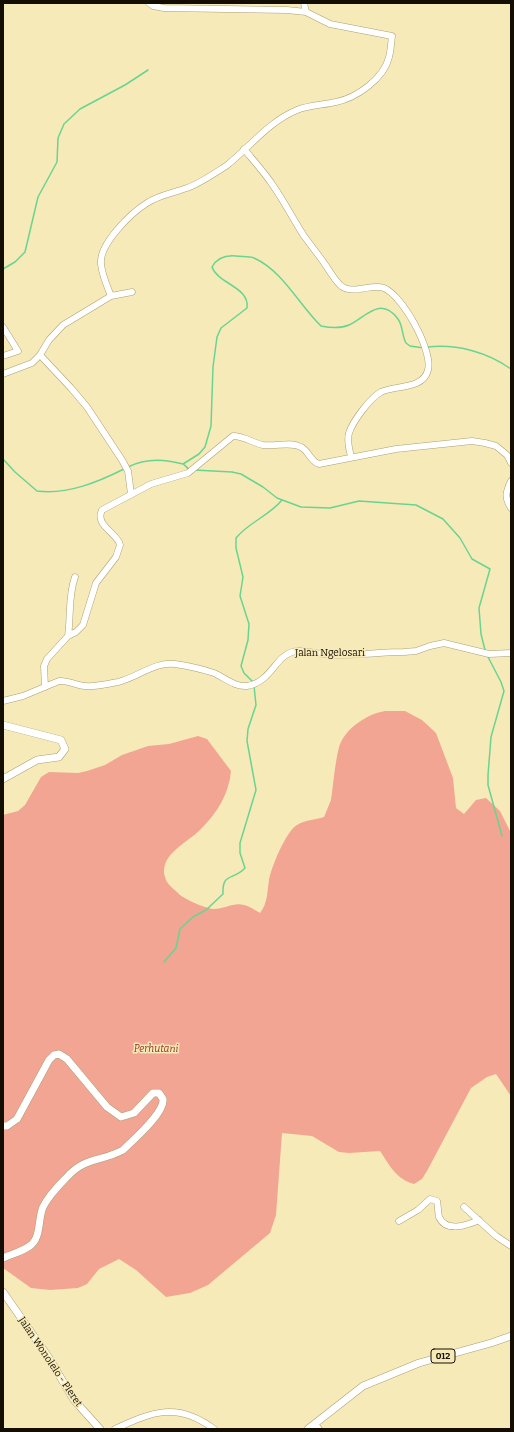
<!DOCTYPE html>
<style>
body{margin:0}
#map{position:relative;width:514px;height:1432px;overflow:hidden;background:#f7eab9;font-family:Bitter,serif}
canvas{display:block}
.frame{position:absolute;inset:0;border:4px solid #130e01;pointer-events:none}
</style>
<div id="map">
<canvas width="514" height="1432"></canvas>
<div class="frame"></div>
</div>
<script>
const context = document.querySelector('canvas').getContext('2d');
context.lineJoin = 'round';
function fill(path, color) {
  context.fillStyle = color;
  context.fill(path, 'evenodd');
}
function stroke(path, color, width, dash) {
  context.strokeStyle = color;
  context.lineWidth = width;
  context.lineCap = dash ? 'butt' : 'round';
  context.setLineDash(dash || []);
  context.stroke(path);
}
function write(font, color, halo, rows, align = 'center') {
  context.font = font + ' Bitter,serif';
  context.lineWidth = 3;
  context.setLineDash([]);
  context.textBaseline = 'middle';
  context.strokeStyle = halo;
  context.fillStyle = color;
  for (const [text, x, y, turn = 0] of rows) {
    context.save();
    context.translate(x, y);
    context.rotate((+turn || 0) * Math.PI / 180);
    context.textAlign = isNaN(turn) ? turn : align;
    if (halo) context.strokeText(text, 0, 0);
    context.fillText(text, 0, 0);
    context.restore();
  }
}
const green = new Path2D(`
 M385,711H405L422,720L436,733L453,778L456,808L464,814L476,800L486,798L500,811L511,833V1096L496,1074L487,1077L471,1088L427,1171L422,1179L414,1184C396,1179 390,1166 380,1151L349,1153L339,1152L312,1136L282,1133L276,1215L270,1233L208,1285L190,1293L166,1297L136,1270L119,1259L99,1269L87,1284L78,1288L50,1290L31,1288L3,1268V815L18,811L25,805L41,777L49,772L78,773L87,771L105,765L122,755L148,746L169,744L198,736L207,739L231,771C229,794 217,813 201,829C188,843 156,855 166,880C168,885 174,889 178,893C183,899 207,909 214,909C224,909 234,902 244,905C249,906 255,910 260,913C268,903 267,892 269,880C271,868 286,831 297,825C305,820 315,820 324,817L331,800C333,788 336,751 341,742C349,726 368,714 385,711Z`);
const stream = new Path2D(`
 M3,269L15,262L25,252L38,197L57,162L58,138L64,124L80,109L125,85L148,70
 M428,347C457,344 487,352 511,369
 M3,459L15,472L37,491C67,495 98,482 124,469
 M183,464L199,454L205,447L211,426L213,367L217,337L221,328L247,308C250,287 218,284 212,267C217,258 226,255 236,256C241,257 249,256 254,258C283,271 299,305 321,326C331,328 340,329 349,325C365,318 380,295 398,319C403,326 402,336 406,343L410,346L424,348
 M128,467C145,458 165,459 183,464C185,465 187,468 190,470
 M194,470L232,472L241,474L263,487L277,498L301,507L330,508L359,501L416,505L443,519L460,538L472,559L490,569L479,608L481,634L485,650
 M487,655L501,682L504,691L491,737L488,775V785L502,836
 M253,682L244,673L241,666L248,640L249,624L240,596L243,577L236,548V538C249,522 269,516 282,500
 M164,962L176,948L180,929L193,917L206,910L223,894C222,872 233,881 245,868L240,853V843L256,790L247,741L248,729L256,705L254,686`);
const minor = new Path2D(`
 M304,3L306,12
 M244,149C253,160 264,172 272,184C284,201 293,219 304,236C310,244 316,252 322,260C328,268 333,278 340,285C352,296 371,283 384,288C403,296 433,351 428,370C423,390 395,385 381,392C370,398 353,421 349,433C347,440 349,449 351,456
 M111,296C107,286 102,275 101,264C99,244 131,213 147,203C159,195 173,193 187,188C199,184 215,173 226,166C250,147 268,122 297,110C309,105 323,105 336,102C356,98 384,79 389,57C391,50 391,43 392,36L330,24L306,12L287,10L164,8L153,6L149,3
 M3,327L18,351L3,356
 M40,355L71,388L87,407L122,460L128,471L131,494
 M3,374L32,363L40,355L49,340L63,325L111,296L132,292
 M511,481C506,492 504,497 511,508
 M68,636C71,616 68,596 75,577
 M45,687L44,666L47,659L68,636L76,632L83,625L96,583L116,557L120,545L119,542C113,531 95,524 102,510L151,484L188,473L233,436C244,436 253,443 263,445C275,447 290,441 301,447C309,451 310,461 319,464L396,449L472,441L485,443L496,446L507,455L511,463
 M3,701L23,696L59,681C68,680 75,685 85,686C96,687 107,684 118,682C136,678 156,661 175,664C188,666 202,669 214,673C225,678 235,687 247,686C271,682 275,657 292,652C302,649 312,653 322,654C349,657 377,652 404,652L416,651L430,646L444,643L489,654L511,653
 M464,1207L496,1236L511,1246
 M399,1221L418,1210L430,1199L437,1201C438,1206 438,1213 439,1217C446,1233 468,1225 479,1220
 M315,1424L319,1429
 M115,1429C152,1412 177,1401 214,1429`);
const major = new Path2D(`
 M3,725L61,740L65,749L59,757L37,760L3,779
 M3,1126H7L17,1119L49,1060L54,1055L59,1054L67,1059L107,1107L121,1117L134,1113L153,1093H159L163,1099C165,1113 133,1140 123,1150C101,1162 86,1156 66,1178C58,1186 48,1197 43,1207C38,1218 41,1237 31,1245C24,1251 12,1254 3,1258
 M3,1292L49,1358L74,1400L100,1429
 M308,1429L363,1386L419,1363L491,1343L511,1336`);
const shields = [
 [443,1356,24]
];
const shieldNames = [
 ["012",443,1356]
];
const streetNames = [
 ["Jalan Ngelosari",330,653],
 ["Jalan Wonolelo - Pleret",50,1362,56]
];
const parkNames = [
 ["Perhutani",156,1049]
];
fill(green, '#f2a592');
stroke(stream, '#69d492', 1.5);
stroke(minor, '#ac9f71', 7);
stroke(major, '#ac9f71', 8);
stroke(minor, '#fff', 6);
stroke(major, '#fff', 7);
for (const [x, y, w] of shields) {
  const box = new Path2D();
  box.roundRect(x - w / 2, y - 7, w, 14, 3);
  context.fillStyle = '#f7eab9';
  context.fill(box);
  stroke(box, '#130e01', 1);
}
write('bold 9px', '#130e01', null, shieldNames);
write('10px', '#130e01', '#f7eab9', streetNames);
write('italic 10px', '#91311a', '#f7eab9', parkNames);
</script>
